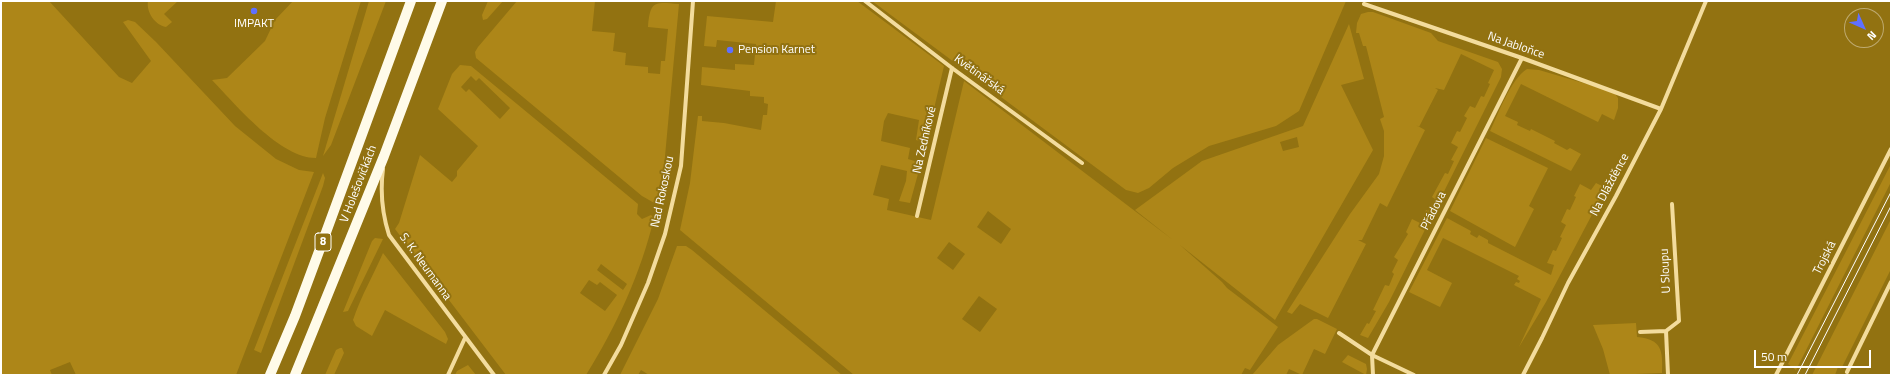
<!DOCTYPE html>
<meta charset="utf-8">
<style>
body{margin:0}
#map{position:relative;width:1892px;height:376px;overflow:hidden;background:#927211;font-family:"Titillium Web",sans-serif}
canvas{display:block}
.frame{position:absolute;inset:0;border:2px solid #fff;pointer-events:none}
.north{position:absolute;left:1844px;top:8px;width:40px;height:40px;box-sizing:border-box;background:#927211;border:1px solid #beaa70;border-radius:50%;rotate:135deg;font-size:11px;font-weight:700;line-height:16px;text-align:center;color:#fff}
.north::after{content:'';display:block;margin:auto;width:14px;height:18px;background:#5f70ff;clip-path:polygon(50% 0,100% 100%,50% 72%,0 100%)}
.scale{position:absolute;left:1754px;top:350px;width:117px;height:18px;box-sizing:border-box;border:2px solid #fff;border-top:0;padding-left:5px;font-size:12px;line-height:14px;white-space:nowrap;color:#fff;-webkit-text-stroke:3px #927211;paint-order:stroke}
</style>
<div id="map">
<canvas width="1892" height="376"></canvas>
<div class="frame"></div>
<div class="north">N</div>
<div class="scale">50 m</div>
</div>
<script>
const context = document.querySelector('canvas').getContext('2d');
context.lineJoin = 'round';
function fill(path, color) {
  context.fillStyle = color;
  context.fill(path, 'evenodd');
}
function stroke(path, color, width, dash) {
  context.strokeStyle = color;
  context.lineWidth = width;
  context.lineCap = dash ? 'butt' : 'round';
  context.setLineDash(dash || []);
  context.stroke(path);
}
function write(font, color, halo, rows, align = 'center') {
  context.font = font + ' "Titillium Web",sans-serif';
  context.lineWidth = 4;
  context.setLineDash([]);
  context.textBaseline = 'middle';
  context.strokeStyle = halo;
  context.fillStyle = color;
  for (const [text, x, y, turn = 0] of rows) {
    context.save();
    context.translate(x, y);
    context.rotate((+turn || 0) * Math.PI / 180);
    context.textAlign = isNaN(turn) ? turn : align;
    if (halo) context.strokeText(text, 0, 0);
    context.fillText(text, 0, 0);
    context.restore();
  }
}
const green = new Path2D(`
 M1,1H49L119,77L132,83L151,61L123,22L128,20L135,22L156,42L235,126L276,159L299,170L314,172L236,375H76L70,362L50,370L52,375H1Z
 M148,1H178L164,14L172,22L166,27C155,25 146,12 148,1Z
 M293,1H361L325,118L316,158C280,158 236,105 212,80L227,78L265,41L275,20Z
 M369,1H386L331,145L323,156Z
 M488,1H503L487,19L483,20L482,15Z
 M517,1H595L592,31L615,33L613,51L626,53L625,65L648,67V73L660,74L661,61H665L668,29L648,27C650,0 655,2 679,4L663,178L656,204L642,196L476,58L475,52L478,47Z
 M776,1H857L944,66L926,143L916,140L919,120L888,113L884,121L881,141L910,148L908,159L921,163L910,203L899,201L906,181L907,171L881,165L873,195L889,199L887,210L931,220L964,81L1173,240L1135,210L1202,161L1303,126L1349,24L1364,79L1341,85L1373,150L1275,320L1180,245L1222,282L1227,288L1278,327L1250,370L1245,368L1241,375H854L680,230L690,183L698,116H702V121L724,123L761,130L763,115H767L768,104L764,103V97L750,96V91L701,85L702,67L735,70V64L754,65L756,44L717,40L716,47L704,46L707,16L773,22ZM1297,137L1299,147L1283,151L1280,142ZM988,211L1011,229L1001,244L977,227ZM949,242L965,254L953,270L937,258ZM979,296L997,309L980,332L962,319Z
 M872,1H1346L1299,111L1276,126L1209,146L1173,168L1149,188L1138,193L1126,190Z
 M1368,12H1373L1431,33L1438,41L1498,62L1502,69L1501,77L1389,302L1368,338L1360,335L1367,323L1369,324L1376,311L1373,310L1385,285L1389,286L1394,274L1392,272L1398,260L1394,257L1408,234L1406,232L1412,219L1420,223L1426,210L1428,211L1435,199L1432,197L1445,173L1448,174L1454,161L1451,160L1458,147L1451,143L1457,131L1460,132L1467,118L1464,116L1470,106L1475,108L1481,96L1484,97L1490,84L1488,83L1494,70L1459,53L1461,54L1444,90L1435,88L1438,90L1419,127L1416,125L1425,130L1387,207L1380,203L1362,240H1358L1366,244L1328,318L1300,304L1292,314L1287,312L1350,214L1379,174L1384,156V131L1380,119L1384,117L1366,46H1363L1359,33H1356L1357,23L1361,14Z
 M460,65L471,66L638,204L637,214L642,219L651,215L654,218C641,273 616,327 586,375H506L395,229L399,223L420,155L452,182L457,176V171L478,146L438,109L452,74ZM471,76L476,81L479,78L510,108L500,119L469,89L466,92L461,87ZM601,264L627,284L623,290L597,270ZM589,280L597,285L600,282L617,295L605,311L580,293Z
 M1527,69L1539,70L1614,92L1618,98V108L1614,120L1602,114L1598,122L1521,84L1505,116L1518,122L1517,125L1530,131L1531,129L1555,141L1554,143L1567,150L1570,148L1581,154L1571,171L1490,131C1499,113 1510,80 1527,69Z
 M1486,138L1548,168L1529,206L1534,209L1515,247L1450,211Z
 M1891,164V182L1796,370L1788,364Z
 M323,173L325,178L323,186L261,353L254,350Z
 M1596,183L1606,188L1546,302L1519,347L1541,299L1514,285L1516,282L1519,283L1520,281L1517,279L1519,276L1443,238L1427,270L1452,283L1440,307L1409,292L1447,218L1471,231L1470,234L1477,238L1479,235L1488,240V243L1551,275L1554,265L1547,263L1553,250L1556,251L1562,238L1560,237L1566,225L1561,222L1567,209L1570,210L1576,197L1574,196L1580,184L1591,190Z
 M1891,219V269L1841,369L1838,367L1835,375H1812Z
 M375,238L383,239L348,311L343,312L372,241Z
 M677,246H686L692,250L842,375H649L641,370L638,375H620L658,299Z
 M383,253L445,332L448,339L446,344L385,310L372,336L356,326L353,320C361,296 373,276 383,253Z
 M1314,319H1317L1337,329L1325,354L1314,349L1302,375L1289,369L1286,375H1252L1278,345Z
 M1636,323L1637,337C1662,339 1663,351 1662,373L1610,375L1603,349L1593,325Z
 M340,348H342L344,353L334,375H325L336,350Z
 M1348,355L1366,364L1367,369L1366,375L1342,362Z
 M468,365L476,375H455L457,371Z`);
const street = new Path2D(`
 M865,1L952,68L1082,163
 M1364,4L1522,58L1661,109
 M383,169C380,192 382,213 389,235L494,375
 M917,216L952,68
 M1640,332L1666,331
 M1339,333L1372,355L1414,375
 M1847,372L1891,282
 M448,375L465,338
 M604,375L621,345L648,283L665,234L681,166L693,1
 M1373,375L1372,355L1522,58
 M1523,375L1542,338L1568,283L1616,196L1661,109L1706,1
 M1668,375L1666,331L1679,321L1672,204
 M1776,375L1891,149`);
const primary = new Path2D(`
 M270,375L295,316L321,246L411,1
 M295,375L384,156L442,1`);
const tram = new Path2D(`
 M1797,375L1891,192
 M1805,375L1891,206`);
const markers = [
 [254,11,4,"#5f70ff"],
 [730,50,4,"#5f70ff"]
];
const shields = [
 [323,242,16]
];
const shieldNames = [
 ["8",323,242]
];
const poiNames = [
 ["IMPAKT",254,24],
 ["Pension Karnet",738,50,"left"]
];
const streetNames = [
 ["Na Jabloňce",1516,46,19],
 ["Květinářská",979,75,36],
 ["Na Zedníkové",925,140,-77],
 ["V Holešovičkách",359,184,-69],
 ["Na Dlážděnce",1610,185,-62],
 ["Nad Rokoskou",663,192,-78],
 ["Přádova",1434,211,-63],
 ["Trojská",1825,258,-63],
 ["S. K. Neumanna",425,267,54],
 ["U Sloupu",1666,271,-93]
];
fill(green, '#ad8618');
stroke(street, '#f3dc9d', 4);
stroke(primary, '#fffbe9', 10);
stroke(tram, '#fff', 1);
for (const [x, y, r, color] of markers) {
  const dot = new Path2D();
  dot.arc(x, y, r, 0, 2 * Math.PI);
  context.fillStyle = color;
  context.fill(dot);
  stroke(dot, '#927211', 1.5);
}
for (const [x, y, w] of shields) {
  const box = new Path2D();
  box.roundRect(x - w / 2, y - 9, w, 18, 3);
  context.fillStyle = '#927211';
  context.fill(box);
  stroke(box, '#fff', 1);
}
write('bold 11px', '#fff', null, shieldNames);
write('12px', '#fff', '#927211', poiNames);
write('12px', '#fff', '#927211', streetNames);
</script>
